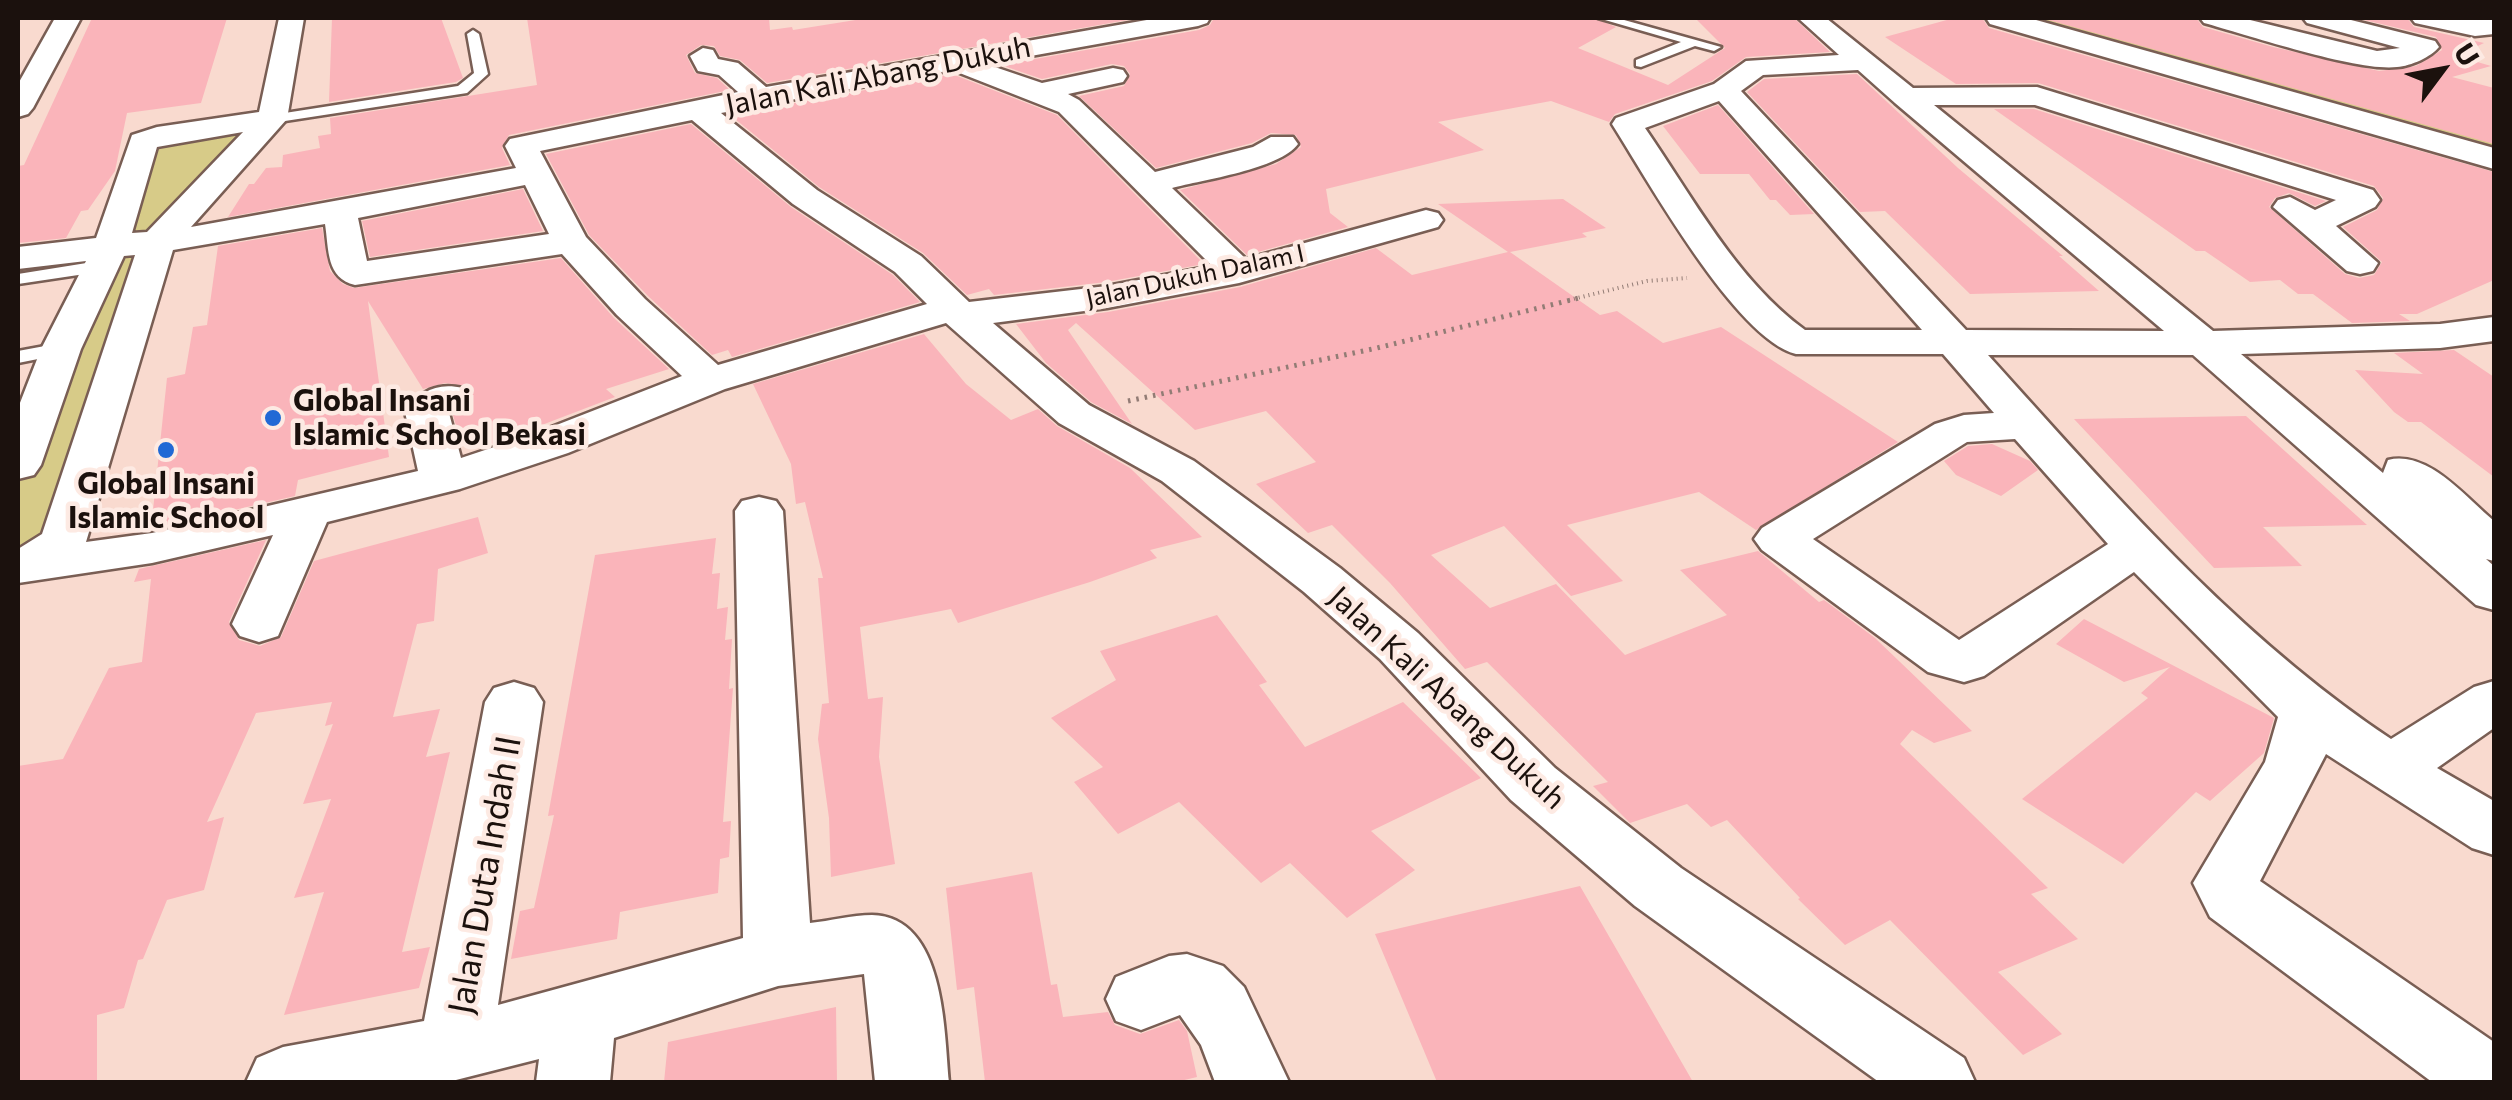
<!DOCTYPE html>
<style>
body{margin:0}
#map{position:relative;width:2512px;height:1100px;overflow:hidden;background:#f9dacf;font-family:Commissioner,sans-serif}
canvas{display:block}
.frame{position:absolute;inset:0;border:20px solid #1b110d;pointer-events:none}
.north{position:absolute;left:2392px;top:20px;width:100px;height:100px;-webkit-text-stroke:8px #fdeae3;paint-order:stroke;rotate:58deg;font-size:28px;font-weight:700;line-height:40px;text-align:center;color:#1b110d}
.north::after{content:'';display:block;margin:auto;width:35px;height:45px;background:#1b110d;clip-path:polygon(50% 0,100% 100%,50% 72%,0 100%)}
</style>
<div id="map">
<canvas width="2512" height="1100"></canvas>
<div class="frame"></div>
<div class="north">U</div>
</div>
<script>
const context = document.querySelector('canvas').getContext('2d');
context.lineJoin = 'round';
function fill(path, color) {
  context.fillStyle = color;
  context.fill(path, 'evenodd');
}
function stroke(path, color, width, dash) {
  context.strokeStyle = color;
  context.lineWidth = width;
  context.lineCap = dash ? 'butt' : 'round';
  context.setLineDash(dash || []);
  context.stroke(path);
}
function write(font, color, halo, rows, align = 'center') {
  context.font = font + ' Commissioner,sans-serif';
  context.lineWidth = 9;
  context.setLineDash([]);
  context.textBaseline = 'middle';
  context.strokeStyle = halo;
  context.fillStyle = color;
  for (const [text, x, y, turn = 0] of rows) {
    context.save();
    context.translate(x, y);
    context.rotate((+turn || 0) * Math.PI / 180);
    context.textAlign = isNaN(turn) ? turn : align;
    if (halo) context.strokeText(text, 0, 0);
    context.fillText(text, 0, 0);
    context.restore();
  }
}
const green = new Path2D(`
 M2000,18H2048L2494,141V159Z
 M272,119L157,242L32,565L18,569V462L61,349L98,267L18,278V258L111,246L143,142Z`);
const building = new Path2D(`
 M92,18H227L201,103L127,113L115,171L88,210L81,211L66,238L18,243V166L24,165Z
 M332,18H441L463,78L456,82L329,102Z
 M527,18H769L770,30L792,27L793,30L868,18H1139L767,83L740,60L720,56L714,46L701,45L686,55L695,73L717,78L730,90L509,135L502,148L510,165L228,217L249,184H254L266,168L282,167L283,155L320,148L318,136L331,134L330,118L537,85Z
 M1214,18H1594L1616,27L1578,48L1668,85L1725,48L1695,18H1794L1830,52L1746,57L1712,81L1615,114L1609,122L1551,101L1438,122L1484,150L1326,189L1330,213L1348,227L1247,255L1180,190L1276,164L1301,147L1296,135L1271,133L1252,143L1156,168L1079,96L1124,86L1130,74L1124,66L1112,64L1042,79L1001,65L1199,30L1210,25Z
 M1954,18H1982L1989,28L2494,172V280L2417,314H2399L2410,321L2352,323L2313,294H2298L2280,280L2250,282L2205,251H2196L1994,109H2034L2326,201L2315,206L2289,193L2275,198L2269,207L2345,274L2359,278L2374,275L2382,262L2343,227L2377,210L2383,198L2374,186L2038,83L1956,84L1885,37Z
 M2041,18H2196L2203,27L2273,47L2379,71L2416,66L2442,50L2436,37L2356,18H2407L2414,27L2484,43L2457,56L2491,66L2452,77L2494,88V144Z
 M952,74L1057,115L1204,264L1106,282L994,295L989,289L967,295L923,253L819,187L730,115Z
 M1857,74L1958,168L2063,256H2059L2099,291L1970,294L1885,211L1860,212L1747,92L1764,79Z
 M1718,105L1814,214L1790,215L1776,200H1770L1749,174H1700L1663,126Z
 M691,124L791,207L893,275L920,302L732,357L728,350L712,355L648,296L589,235L546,154Z
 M523,189L543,231L370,257L362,221Z
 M1563,199L1606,228L1582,233L1587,237L1510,252L1600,315L1617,311L1663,343L1721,327L1898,442L1756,530L1699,492L1567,525L1623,581L1571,596L1504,526L1431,555L1490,608L1556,584L1625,655L1727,615L1680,570L1758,551L1819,602L1824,600L1875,638L1972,731L1934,743L1912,730L1900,744L2048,888L2031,894L2078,939L1998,972L2062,1034L2023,1055L1890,920L1845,945L1798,899L1800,898L1727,820L1711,827L1687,804L1630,823L1593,786L1608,782L1487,662L1465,669L1390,583L1332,525L1308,533L1256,484L1316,462L1266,411L1195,430L1076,323L1068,330L1132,424L1091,402L1046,363L1016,324L1108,312L1240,287L1376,248L1412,275L1508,252L1438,204Z
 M322,228L330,271L343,284L354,288L561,258L614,318L669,369L606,389L615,397L492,444L481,429L459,436L453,415L465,409L472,399L466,386L445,383L423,389L368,301L389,457L298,480L295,496L151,529L167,378L185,374L193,327L207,325L218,246Z
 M924,334L966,384L1011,420L1038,409L1057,426L1130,468L1202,537L1150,550L1157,558L1090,582L958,623L951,609L860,627L868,699L883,697L879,757L895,864L831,877L829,818L818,739L822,704L829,703L818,578H823L805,502L796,504L791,464L753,384Z
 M2454,350L2494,377V477L2421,422H2408L2394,412L2355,370L2423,374L2394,353Z
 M2246,416L2367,525L2263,527L2302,566L2214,568L2074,419Z
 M1992,444L2030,461L2038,470L2001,496L1956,475L1944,461L1968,446Z
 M478,517L488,553L438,569L434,621L417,624L393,717L440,709L426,757L450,752L402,952L430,947L419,988L284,1015L324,892L294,898L331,799L303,804L333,724L325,726L332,702L256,713L207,822L224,817L204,890L167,900L143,959L138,960L124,1008L97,1015V1082H18V766L63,759L109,668L142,662L151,579L134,582L139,569L266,540L229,622L239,640L260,646L281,637L314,561Z
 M716,538L712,574L720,573L717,609L728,607L725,640L732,639L729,689L733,688L723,822L731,821L729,857L720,859L718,893L620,912L617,939L511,959L520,911L534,908L554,815L548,816L595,555Z
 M1217,615L1267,682L1259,685L1305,747L1403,702L1481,778L1371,831L1415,870L1347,918L1290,863L1261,883L1179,802L1118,834L1074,782L1103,767L1051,718L1116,680L1100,651Z
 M2084,619L2274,718L2264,753L2210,801L2196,792L2123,864L2022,799L2148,698L2141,693L2170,667L2124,682L2056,644Z
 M1032,872L1051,985L1057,984L1063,1017L1108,1012L1115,1025L1140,1034L1179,1020L1187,1031L1197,1077L1176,1082H985L974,987L957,990L946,888Z
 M1580,886L1693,1082H1437L1375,934Z
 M836,1007L837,1082H664L668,1042Z`);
const pathFar1 = new Path2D(`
 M1569,300L1647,281L1687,278`);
const path = new Path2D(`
 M1128,401L1377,348L1579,298`);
const service = new Path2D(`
 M1598,18H1617L1721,47L1714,51L1695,46L1641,67L1636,66V60L1681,42Z
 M473,30L479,34L488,74L467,93L272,123L265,119L272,115L458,86L474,73L467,34Z
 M99,261L108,267L105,271L18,284V274Z
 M61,343L68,345V353L18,363V351Z`);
const minor = new Path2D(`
 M55,18H81L33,108L28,114L18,117V84Z
 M279,18H304L287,119L191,227L516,168L505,146L510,139L738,92L719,75L698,71L690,56L703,48L713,50L718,59L738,63L766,87L1158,18H1210L1207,23L1198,26L986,64L1042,83L1113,68L1123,70L1127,76L1123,82L1068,94L1079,100L1155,172L1253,147L1271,137H1293L1298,144C1280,169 1202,180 1172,188L1246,259L1426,210L1438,213L1443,220L1438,227L1239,283L1107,308L993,323L1089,405L1194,461L1340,568L1418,633L1555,768L1681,868L1964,1058L1975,1082H1879L1635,906L1511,800L1380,659L1304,592L1162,481L1059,423L946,323L725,389L568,453L460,489L327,522L278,636L259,642L240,636L232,624L273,535L152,563L18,583V549L42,534L135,255L124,256L81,349L41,465L34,475L18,479V408L41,349L86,261L18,269V247L96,238L132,135L157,127L259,112ZM952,70L1059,112L1212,266L1107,286L969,302L921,256L817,190L721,113ZM692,120L793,204L895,272L927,304L718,365L645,299L586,237L540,151ZM243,132L147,232L132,233L157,147ZM525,185L549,234L367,261L358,218ZM325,224C329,250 326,278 355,285L562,254L617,315L682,376L536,433L461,458L449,413L463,406L469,397L463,388C437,382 420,391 405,412L418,471L152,533L86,542L173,250Z
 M1798,18H1826L1913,88L2037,87L2373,190L2380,200L2375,207L2336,226L2378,263L2373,271L2360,274L2347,271L2273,207L2278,200L2290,197L2315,210L2336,200L2035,105H1934L2213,331L2440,324L2494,317V341L2440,348L2241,354L2383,473L2388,460C2428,450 2465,497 2494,521V561L2486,559L2494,566V610L2476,605L2193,355H1988C2112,492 2236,636 2391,739L2474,687L2494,681V728L2437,768L2494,801V855L2472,848L2326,754L2260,881L2494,1042V1082H2432L2210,917L2193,883L2265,762L2278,717L2134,572L1984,676L1964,682L1928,672L1762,550L1754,539L1762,528L1935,424L1964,415L1994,413L1943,354H1796C1736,339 1647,179 1612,124L1616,118L1714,84L1746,61L1839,55ZM1858,70L1895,103L2164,331L1966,330L1741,91L1763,75ZM1719,101L1922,330H1805C1737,281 1692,196 1645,128ZM2015,439L2108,544L1959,640L1813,539L1967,442Z
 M2200,18H2242L2377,51L2400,48L2307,23L2303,18H2343L2435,41L2439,47C2431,57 2411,66 2397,67C2358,72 2248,35 2204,23Z
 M2411,18H2494V34L2475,36L2415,23Z
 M759,497L776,501L783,511L810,923C830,921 852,915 872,915C945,917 944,1029 949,1082H875L864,974L778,986L614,1038L610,1082H536L539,1059L448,1082H246L257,1058L283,1047L424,1021L485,702L494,688L514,682L534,688L543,702L498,1005L743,938L735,511L742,501Z
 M1187,954L1223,966L1244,987L1289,1082H1215L1201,1045L1180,1015L1141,1030L1116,1021L1106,999L1116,977L1169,956Z`);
const tertiary = new Path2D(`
 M1986,18H2029L2494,148V169L1990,24Z`);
const markers = [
 [273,418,10,"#2169d5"],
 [166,450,10,"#2169d5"]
];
const farStreetnames = [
 ["Jalan Dukuh Dalam I",1195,276,-12]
];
const streetNames = [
 ["Jalan Kali Abang Dukuh",878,76,-11],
 ["Jalan Kali Abang Dukuh",1447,698,43]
];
const poiNames = [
 ["Global Insani",293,401],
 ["Islamic School Bekasi",293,435],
 ["Global Insani",166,484,"center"],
 ["Islamic School",166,518,"center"]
];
const nearStreetnames = [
 ["Jalan Duta Indah II",485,875,-80]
];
fill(green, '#d7cb88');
fill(building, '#fab4ba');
stroke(service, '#795e54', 5);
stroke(minor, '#795e54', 5);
stroke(tertiary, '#795e54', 5);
stroke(pathFar1, '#927c75', 4, [1, 4]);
stroke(path, '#927c75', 5, [2.5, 6]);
fill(service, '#fff');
fill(minor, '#fff');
fill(tertiary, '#fff');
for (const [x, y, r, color] of markers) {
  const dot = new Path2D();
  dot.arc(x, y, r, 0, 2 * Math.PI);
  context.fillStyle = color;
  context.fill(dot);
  stroke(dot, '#fdeae3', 4);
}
write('25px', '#1b110d', '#fdeae3', farStreetnames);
write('30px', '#1b110d', '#fdeae3', streetNames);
write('bold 30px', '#1b110d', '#fdeae3', poiNames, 'left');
write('35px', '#1b110d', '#fdeae3', nearStreetnames);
</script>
